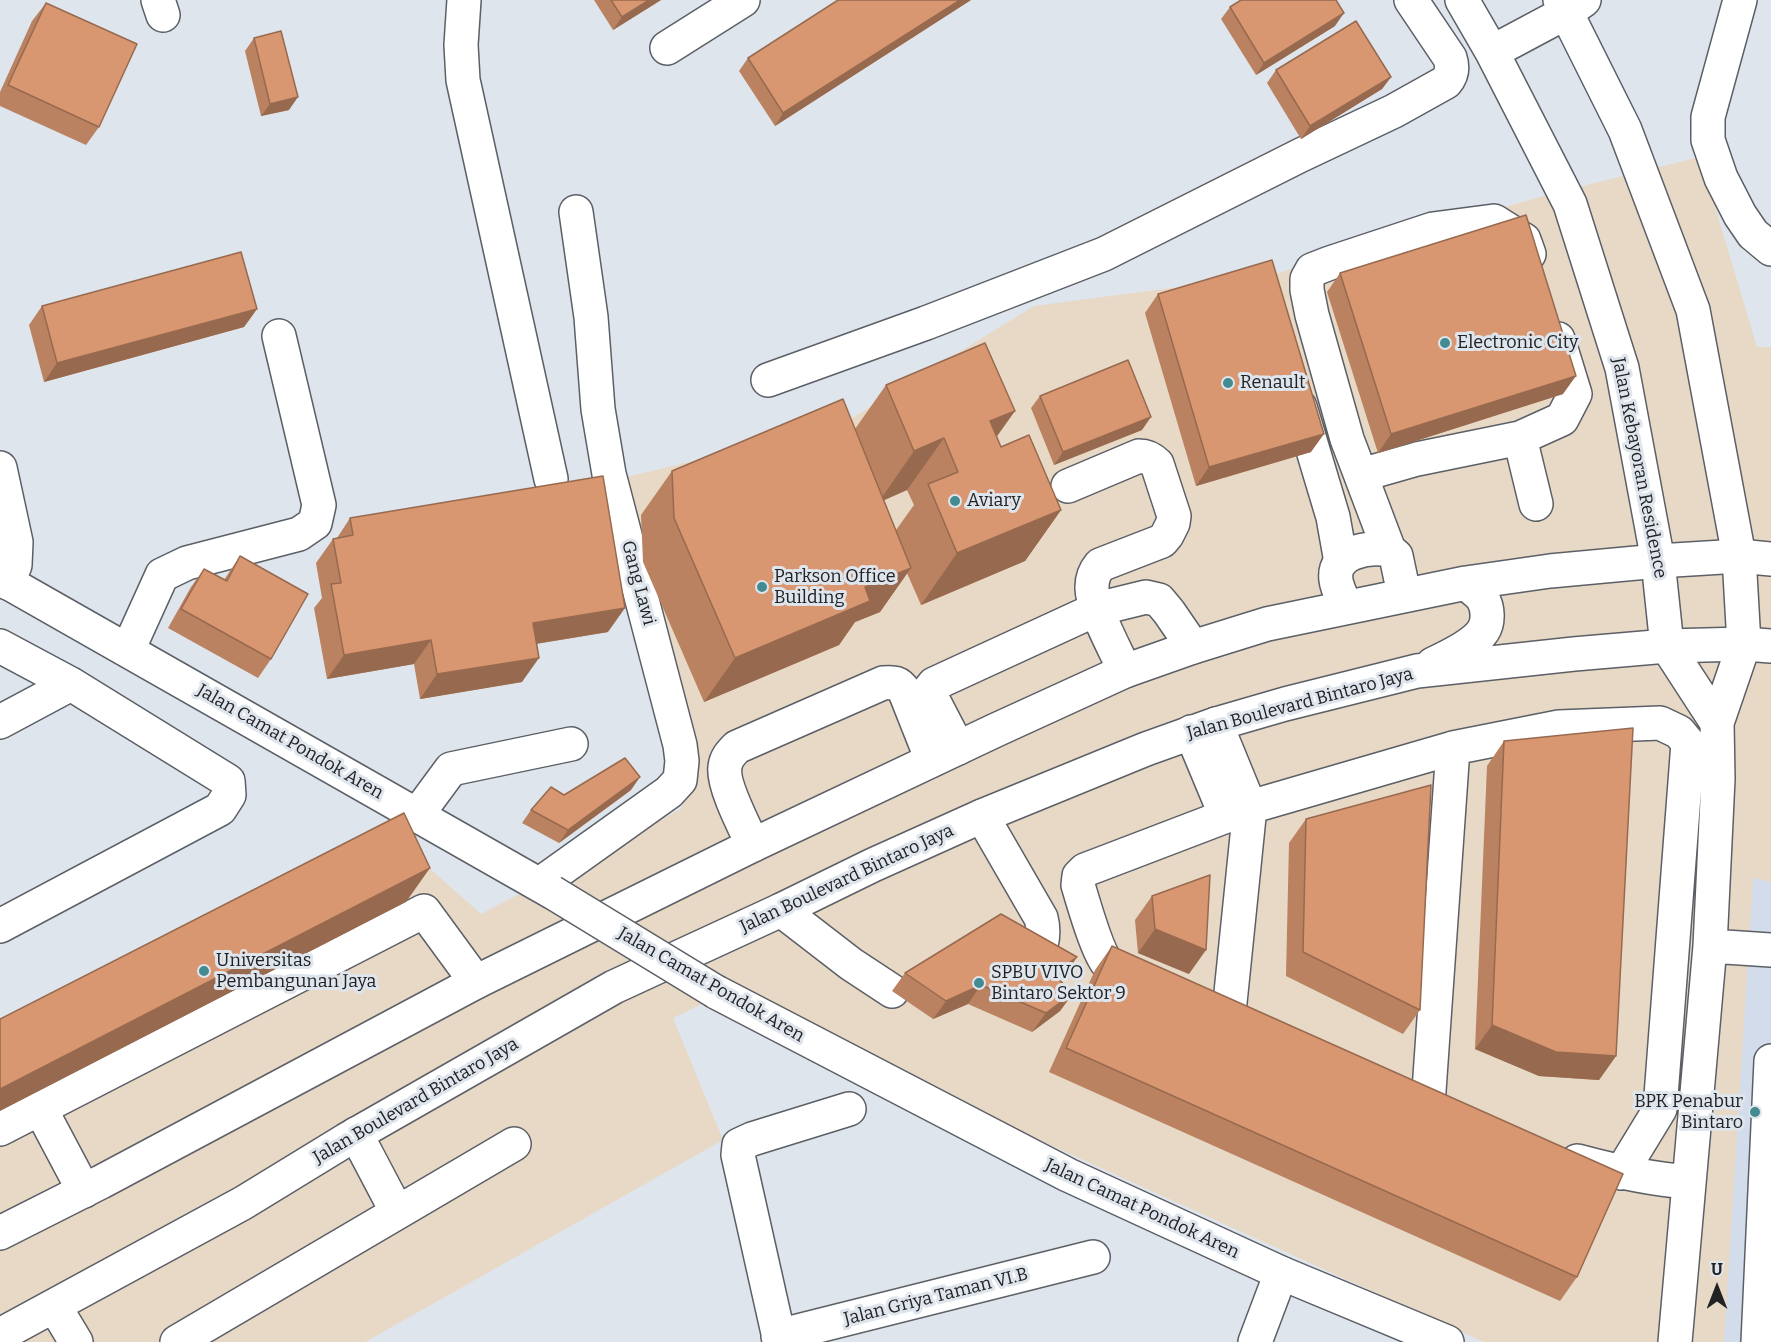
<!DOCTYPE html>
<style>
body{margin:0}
#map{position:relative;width:1771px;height:1342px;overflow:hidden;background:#dfe5ec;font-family:Bitter,serif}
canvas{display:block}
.north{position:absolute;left:1687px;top:1258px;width:60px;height:60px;-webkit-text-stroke:4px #dfe5ec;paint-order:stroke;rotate:0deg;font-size:16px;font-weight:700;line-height:24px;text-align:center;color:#202224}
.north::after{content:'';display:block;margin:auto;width:21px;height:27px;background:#202224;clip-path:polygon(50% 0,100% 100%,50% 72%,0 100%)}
</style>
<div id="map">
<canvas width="1771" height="1342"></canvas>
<div class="north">U</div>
</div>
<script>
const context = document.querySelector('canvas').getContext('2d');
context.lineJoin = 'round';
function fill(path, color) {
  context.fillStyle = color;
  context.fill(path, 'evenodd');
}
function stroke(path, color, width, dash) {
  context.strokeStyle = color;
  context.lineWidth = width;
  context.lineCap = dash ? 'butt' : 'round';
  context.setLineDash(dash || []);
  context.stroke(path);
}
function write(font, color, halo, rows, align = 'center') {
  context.font = font + ' Bitter,serif';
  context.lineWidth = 6;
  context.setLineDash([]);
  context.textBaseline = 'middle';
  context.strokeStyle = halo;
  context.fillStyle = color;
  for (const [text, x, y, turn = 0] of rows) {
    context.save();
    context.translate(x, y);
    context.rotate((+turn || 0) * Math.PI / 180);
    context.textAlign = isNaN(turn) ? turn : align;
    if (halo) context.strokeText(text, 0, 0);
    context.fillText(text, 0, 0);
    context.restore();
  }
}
const commercial = new Path2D(`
 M1700,157L1757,347H1771V1342H1484L720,995L673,1018L723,1140L365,1342H0V1038L394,837L481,914L681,809L695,762L606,482L839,426L1034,306L1271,275L1550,194Z`);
const built = new Path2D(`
 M1753,878L1771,882V1342H1724Z`);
const minor = new Path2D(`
 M158,0L163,15
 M464,0L461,45L463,80L551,479
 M1462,0L1492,52L1570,204L1622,368L1658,561L1667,646L1717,723
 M1560,0L1625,130L1693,310L1739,556L1744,644L1717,723L1718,779L1710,946L1675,1342
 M1740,0L1708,117V140L1721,178L1740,215L1753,234L1771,249
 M667,48L743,0
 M1492,52L1567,12L1584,0
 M768,380L926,323L1104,254L1301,155L1394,111L1446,82C1452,75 1453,67 1450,58L1411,0
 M1300,407L1333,517L1341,562
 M0,468L16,542L15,565L8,583
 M1361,475L1417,459L1520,438
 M1068,486L1139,456C1147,456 1152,459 1157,464L1174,516L1173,523L1167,535L1162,541L1100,565C1095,571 1092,579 1092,587C1091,606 1117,653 1125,671
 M1536,504L1520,438L1562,419L1575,394L1558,339
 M1404,594L1396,556L1389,550L1347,439L1312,315L1307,290V279L1312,270L1330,263L1433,229L1494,221L1524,240L1529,254
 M1346,607C1343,599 1337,589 1336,580C1332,552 1369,546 1389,550
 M0,646L71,684L228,781L229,795L220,809L0,926
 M128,650L162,575L187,563L299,534L315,523L319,505L279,336
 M0,722L71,684
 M1216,724L1250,807L1228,1022
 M1191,732L1226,816
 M958,748L931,696L930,689L934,684L1097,609L1146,597L1159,600L1169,612L1193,647
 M417,815L451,769L571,744
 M982,816L1041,918C1045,932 1042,946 1036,959
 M753,845C745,828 722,784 725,767C726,758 731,753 737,747L883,683C894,682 899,682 905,692L932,760
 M540,884L669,792L680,780L682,761L680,745L609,474L598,409L591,317L576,212
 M781,910L851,964L892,991
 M1710,946L1771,950
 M1142,982C1131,977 1117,973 1108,964C1098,954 1083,902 1078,885L1079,876L1085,870L1250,807L1453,748L1559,727L1660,723L1679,732L1688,743L1660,1109L1621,1173
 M1428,1105L1453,748
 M40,1108L84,1191
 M0,1129L424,911L476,982
 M356,1134L397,1212
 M1577,1161C1614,1171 1650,1179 1688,1182
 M55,1307L76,1342
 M778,1336L1093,1257
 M177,1342L514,1144
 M780,1342L738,1155L739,1145L752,1139L849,1109
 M1255,1342L1281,1273
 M1758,1342L1771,1061`);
const major = new Path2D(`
 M0,578L552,892
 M1433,664C1448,657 1474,645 1483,631C1489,622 1488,608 1483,599C1479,593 1471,588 1466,583
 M716,992L1068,1175L1281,1273L1447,1342
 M0,1233L101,1182L476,982L753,845L996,730L1125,671L1193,647L1267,624L1466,583L1550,571L1658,561L1739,556L1771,559
 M0,1335L243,1203L346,1140L614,987L781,910L873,865L982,816L1146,749L1216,724L1285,704L1417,671L1574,654L1667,646L1744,644L1771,646`);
const majorBridge = new Path2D(`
 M552,892L716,992`);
const wall = new Path2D(`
 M594,0H661L613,30Z
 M971,0L775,126L739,71L748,58Z
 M46,3L99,127L86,145L0,106V92L32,21Z
 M1230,7L1335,26L1256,75L1221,19Z
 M254,38L289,110L261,116L245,51Z
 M1276,70L1391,77L1382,89L1301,139L1267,83Z
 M1340,273L1563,394L1378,453L1327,292Z
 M1158,294L1311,452L1196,486L1145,313Z
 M42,306L257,309L244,327L44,382L29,325Z
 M886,385L996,437L1001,447L1061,510L1025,561L921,605L907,573L880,612L855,622L839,645L704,702L643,562L641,515L672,471L855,429ZM907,490L914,505L896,530L883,500Z
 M1040,396L1142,430L1054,465L1031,408Z
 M350,518L608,632L536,644L522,682L420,699L414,664L327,679L314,608L322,598L316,563L333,539L337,538Z
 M240,556L271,659L258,678L168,628L191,587L204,569L224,580Z
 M1504,741L1616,1056L1599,1080L1539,1076L1475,1049L1487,766Z
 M631,790L559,843L522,823L531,810L564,795Z
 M1306,819L1420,1010L1403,1034L1286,976L1289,843Z
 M1152,896L1189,974L1138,953L1135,920Z
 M1112,946L1577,1277L1560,1301L1049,1072L1095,970Z
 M1077,957L1064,976L1059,979L1073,993L1060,1011L1032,1032L968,1004L933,1019L892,991L905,973Z`);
const shadedWall = new Path2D(`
 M649,0H661L613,30L622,17Z
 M960,0H971L775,126L783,113Z
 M1344,13L1335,26L1256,75L1264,63Z
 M1391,77L1382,89L1301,139L1310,126Z
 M298,97L289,110L261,116L270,104Z
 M257,309L244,327L44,382L57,363Z
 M1576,376L1563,394L1378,453L1391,434Z
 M1015,411L978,463L990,421Z
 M1151,417L1142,430L1054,465L1063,452Z
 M1324,434L1311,452L1196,486L1209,467Z
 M944,438L907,490L878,503L914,451Z
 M1061,510L1025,561L921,605L957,553Z
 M911,568L880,612L855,622L839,645L704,702L735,658L865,587Z
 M625,608L608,632L516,647L533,623Z
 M431,640L414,664L327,679L344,655Z
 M539,658L522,682L420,699L437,674Z
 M640,777L631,790L559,843L568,830Z
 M430,868L406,902L0,1111V1089Z
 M1155,929L1206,950L1189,974L1138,953Z
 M1077,957L1064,976L1040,992L1053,974Z
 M981,985L968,1004L933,1019L946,1001Z
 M1073,993L1060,1011L1032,1032L1046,1013Z
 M1492,1025L1616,1056L1599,1080L1539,1076L1475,1049Z`);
const building = new Path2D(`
 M611,0H649L622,17Z
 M838,0H960L783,113L748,58Z
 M1241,0H1336L1344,13L1264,63L1230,7Z
 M46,3L137,44L99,127L8,85Z
 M1356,21L1391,77L1310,126L1276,70Z
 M281,31L298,97L270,104L254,38Z
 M1526,215L1576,376L1391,434L1340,273Z
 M241,252L257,309L57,363L42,306Z
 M1272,260L1324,434L1209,467L1158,294Z
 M985,343L1015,411L990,421L1001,447L1029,435L1061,510L957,553L928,484L958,472L944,438L914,451L886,385Z
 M1128,360L1151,417L1063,452L1040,396Z
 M843,399L911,568L865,587L870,601L735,658L674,518L672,471Z
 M603,476L625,608L533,623L539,658L437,674L431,640L344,655L331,584L341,583L333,539L353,535L350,518Z
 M240,556L308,594L271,659L181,609L204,569L227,581Z
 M1633,728L1616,1056L1556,1052L1492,1025L1504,741Z
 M625,758L640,777L568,830L531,810L551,787L564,795Z
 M1431,785L1420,1010L1303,952L1306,819Z
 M404,813L430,868L0,1089V1019Z
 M1210,875L1206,950L1155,929L1152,896Z
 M1001,914L1077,957L1053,974L1073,993L1046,1013L981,985L946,1001L905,973Z
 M1112,946L1623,1174L1577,1277L1066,1048Z`);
const markers = [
 [1445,343,6,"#438a91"],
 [1228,383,6,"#438a91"],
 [955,501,6,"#438a91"],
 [762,587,6,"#438a91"],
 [204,971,6,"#438a91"],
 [979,983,6,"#438a91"],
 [1755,1112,6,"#438a91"]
];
const poiNames = [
 ["Electronic City",1457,343],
 ["Renault",1240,383],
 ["Aviary",967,501],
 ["Parkson Office",774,577],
 ["Building",774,598],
 ["Universitas",216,961],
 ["Pembangunan Jaya",216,982],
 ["SPBU VIVO",991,973],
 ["Bintaro Sektor 9",991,994],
 ["BPK Penabur",1743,1102,"right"],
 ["Bintaro",1743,1123,"right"]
];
const streetNames = [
 ["Jalan Kebayoran Residence",1639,468,79],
 ["Gang Lawi",638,583,75],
 ["Jalan Boulevard Bintaro Jaya",1300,704,-15],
 ["Jalan Camat Pondok Aren",290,742,30],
 ["Jalan Boulevard Bintaro Jaya",847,879,-25],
 ["Jalan Camat Pondok Aren",711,985,30],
 ["Jalan Boulevard Bintaro Jaya",416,1101,-30],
 ["Jalan Camat Pondok Aren",1142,1209,25],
 ["Jalan Griya Taman VI.B",936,1297,-14]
];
fill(commercial, '#e8d8c6');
fill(built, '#d2dcea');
stroke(minor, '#5b5f66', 36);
stroke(major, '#5b5f66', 36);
stroke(minor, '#fff', 33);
stroke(major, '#fff', 33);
stroke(majorBridge, '#5b5f66', 36, []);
stroke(majorBridge, '#fff', 33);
fill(wall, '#ba8261');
fill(shadedWall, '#976a4f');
fill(building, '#d89771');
stroke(building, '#976a4f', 1.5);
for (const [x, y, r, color] of markers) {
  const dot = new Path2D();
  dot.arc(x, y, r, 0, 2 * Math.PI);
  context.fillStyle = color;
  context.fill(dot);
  stroke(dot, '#dfe5ec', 2);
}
write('18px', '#202224', '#dfe5ec', poiNames, 'left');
write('18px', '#202224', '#dfe5ec', streetNames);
</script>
